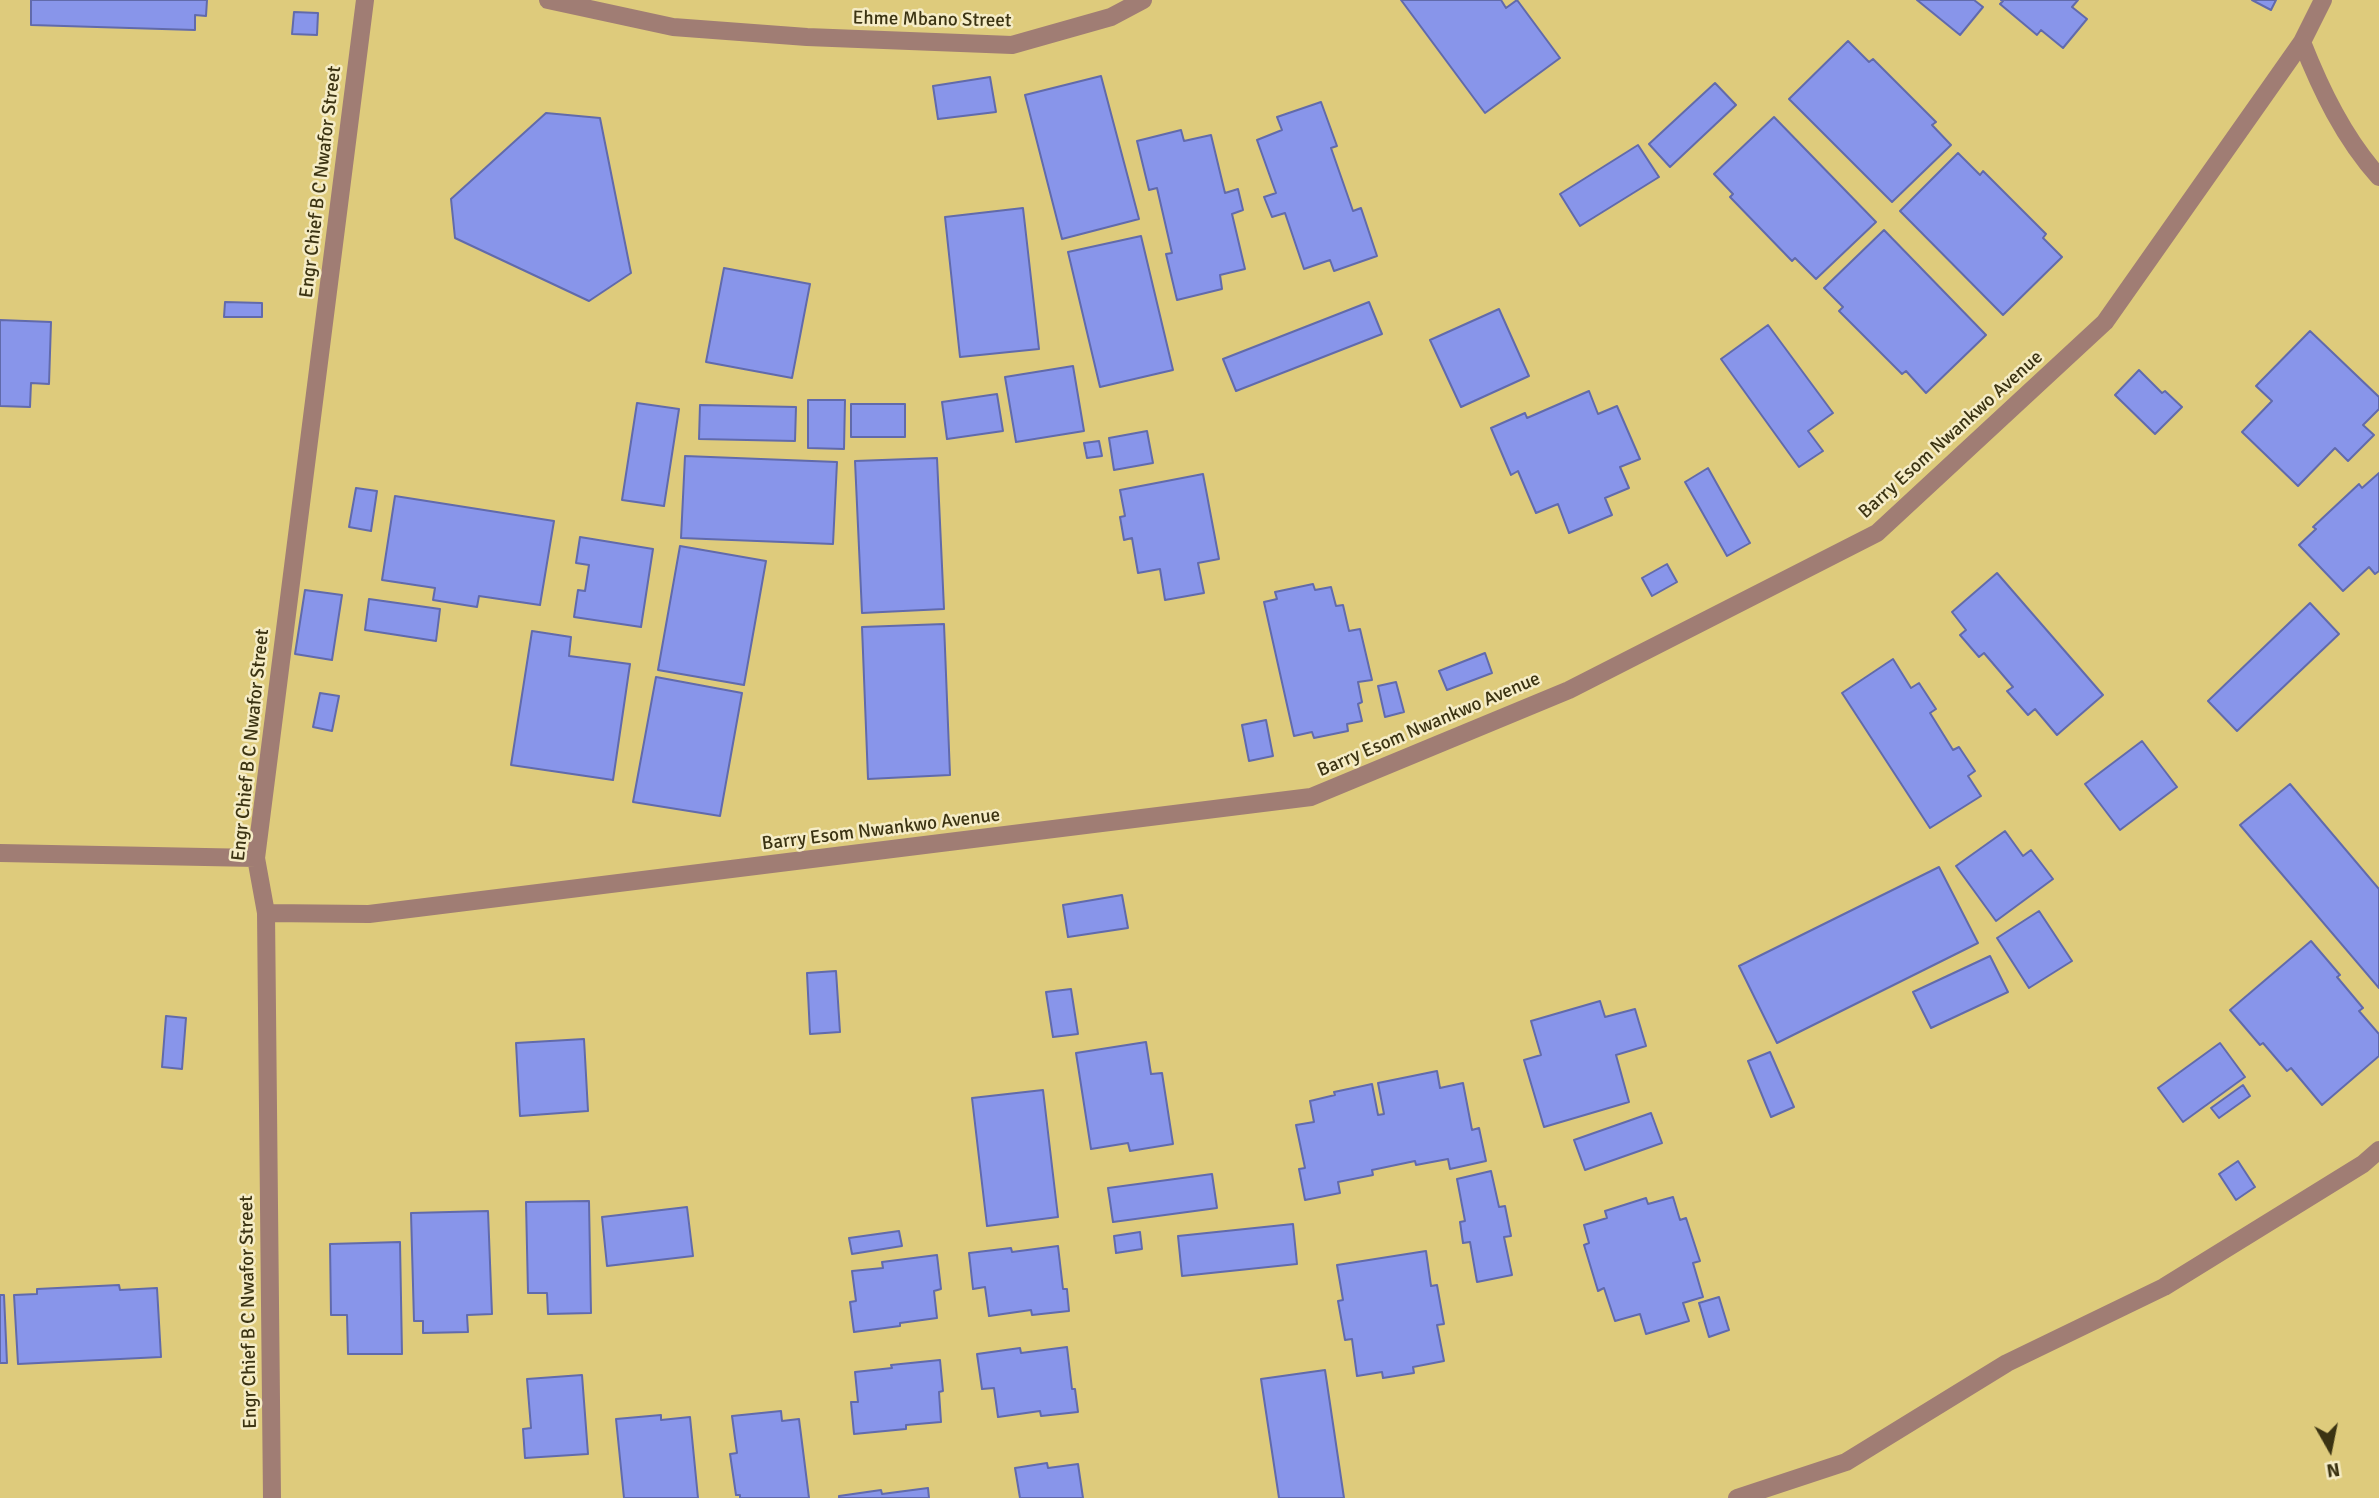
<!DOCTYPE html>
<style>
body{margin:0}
#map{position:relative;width:2379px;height:1498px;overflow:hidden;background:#decb7c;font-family:Signika,sans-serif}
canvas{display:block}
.north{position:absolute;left:2295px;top:1414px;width:70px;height:70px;-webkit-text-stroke:5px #f5ecc6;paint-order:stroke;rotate:171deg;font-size:19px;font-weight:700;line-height:28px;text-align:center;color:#3b3312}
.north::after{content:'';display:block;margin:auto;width:24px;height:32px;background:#3b3312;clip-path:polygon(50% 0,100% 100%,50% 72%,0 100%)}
</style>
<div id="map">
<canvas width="2379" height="1498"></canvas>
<div class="north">N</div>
</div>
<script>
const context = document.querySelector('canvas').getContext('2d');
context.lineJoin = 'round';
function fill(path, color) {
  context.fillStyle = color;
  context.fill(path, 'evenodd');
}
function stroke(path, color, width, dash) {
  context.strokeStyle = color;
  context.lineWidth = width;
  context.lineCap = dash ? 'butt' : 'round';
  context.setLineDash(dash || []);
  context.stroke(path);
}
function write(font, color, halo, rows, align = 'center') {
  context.font = font + ' Signika,sans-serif';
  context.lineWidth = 5;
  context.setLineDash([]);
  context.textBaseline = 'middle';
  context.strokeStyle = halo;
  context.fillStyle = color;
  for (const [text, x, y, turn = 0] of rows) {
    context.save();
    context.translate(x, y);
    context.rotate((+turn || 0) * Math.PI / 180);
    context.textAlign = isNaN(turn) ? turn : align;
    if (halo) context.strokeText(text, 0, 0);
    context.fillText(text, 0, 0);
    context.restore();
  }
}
const building = new Path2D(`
 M31,0H207L206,16L195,15V30L31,25Z
 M1401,0H1501L1506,8L1517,0L1560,58L1485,113Z
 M1917,0H1974L1983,7L1960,35Z
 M2001,0H2078L2072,7L2087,19L2063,48L2041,30L2037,35L2000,4L2003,1Z
 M2252,0H2276L2271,10Z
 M294,12L318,13L317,35L292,34Z
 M1848,41L1869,62L1873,59L1936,122L1932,125L1951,145L1892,202L1789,99Z
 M1101,76L1139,219L1062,239L1025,95Z
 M990,77L996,112L938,119L933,86Z
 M1715,83L1736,105L1670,167L1649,144Z
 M1321,102L1337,146L1331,148L1353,211L1361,208L1377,256L1334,271L1330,260L1304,269L1285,213L1272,217L1264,197L1276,193L1257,140L1282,130L1277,117Z
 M546,113L600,118L631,273L589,301L455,238L451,199Z
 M1774,117L1876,222L1816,279L1795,258L1792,261L1730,197L1733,194L1714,174Z
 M1181,130L1184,141L1211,135L1225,193L1238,189L1243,210L1232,214L1245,269L1220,275L1222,289L1177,300L1166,254L1172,253L1157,188L1149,190L1137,141Z
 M1638,145L1659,177L1580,226L1560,194Z
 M1958,153L1980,175L1983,171L2046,234L2043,238L2062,257L2003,315L1900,211Z
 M1023,208L1039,349L960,357L945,217Z
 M1884,230L1986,335L1926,393L1906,371L1902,374L1839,311L1843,307L1824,288Z
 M1141,236L1173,370L1100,387L1068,252Z
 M724,268L810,284L792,378L706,362Z
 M225,302L262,303V317H224Z
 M1369,302L1382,334L1236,391L1223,359Z
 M1499,309L1529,376L1461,407L1430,340Z
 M0,320L51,322L49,384L31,383L30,407L0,406Z
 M1768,325L1833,413L1808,431L1823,451L1799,467L1721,359Z
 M2310,331L2379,397V409L2363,425L2374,435L2348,461L2335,448L2298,486L2242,432L2272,401L2256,386Z
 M1073,366L1084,431L1016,442L1005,377Z
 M2139,370L2162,393L2165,391L2182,407L2155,434L2115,395Z
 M1589,391L1598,414L1617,406L1640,459L1620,467L1629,488L1605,498L1612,515L1569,533L1558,504L1536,513L1518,471L1511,475L1491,428L1525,413L1527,418Z
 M997,394L1003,431L947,439L942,402Z
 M808,400H845L844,449L808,448Z
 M637,403L679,409L664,506L622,500Z
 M851,404H905V437H851Z
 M700,405L796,407L795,441L699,439Z
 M1147,431L1153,463L1114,470L1109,438Z
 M1099,441L1102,456L1087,458L1084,443Z
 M685,456L837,462L833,544L681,538Z
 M937,458L944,609L862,613L855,461Z
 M1708,468L1750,543L1727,556L1685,482Z
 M2379,473V571L2375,574L2369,567L2343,591L2299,545L2316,529L2313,527L2359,484L2362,488Z
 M1203,474L1219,559L1198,563L1204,593L1165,600L1160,569L1138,573L1132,538L1124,540L1120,517L1125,516L1120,490Z
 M356,488L377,491L371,531L349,527Z
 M395,496L554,521L540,605L479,596L477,607L433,600L435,588L382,580Z
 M580,537L653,549L641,627L574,617L578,590L585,591L589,565L576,563Z
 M680,546L766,561L744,685L658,670Z
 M1667,564L1677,582L1652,596L1642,578Z
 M1997,573L2103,695L2057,735L2035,709L2028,715L2007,691L2013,687L1984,653L1979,657L1960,635L1966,630L1952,612Z
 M1313,584L1315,590L1331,587L1336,606L1343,605L1349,631L1360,629L1372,680L1358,682L1362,702L1358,704L1362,721L1347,724L1348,731L1314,738L1312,732L1294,736L1264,602L1277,599L1275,592Z
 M305,590L342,595L332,660L295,654Z
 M369,599L440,609L436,641L365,630Z
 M2310,603L2339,634L2237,731L2208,701Z
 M944,624L950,775L868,779L862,627Z
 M532,631L571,637L569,656L630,664L613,780L511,765Z
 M1485,653L1492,673L1447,690L1439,671Z
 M1893,659L1911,688L1919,683L1936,709L1930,713L1953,750L1959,747L1975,771L1968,776L1981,796L1930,828L1842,693Z
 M656,677L742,693L720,816L633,802Z
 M1396,682L1404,712L1385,717L1378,686Z
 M320,693L339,696L332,731L313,727Z
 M1266,720L1273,756L1249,761L1242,725Z
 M2142,741L2177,787L2120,830L2085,784Z
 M2290,784L2379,889V988L2240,825Z
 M2005,831L2023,856L2031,850L2053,879L1996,921L1956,866Z
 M1939,867L1978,943L1777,1043L1739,966Z
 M1122,895L1128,928L1068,937L1063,905Z
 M2039,911L2072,961L2029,988L1997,938Z
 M2311,941L2340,975L2337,977L2363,1008L2359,1011L2379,1034V1056L2322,1105L2291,1068L2287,1071L2263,1043L2260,1045L2230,1010Z
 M1990,956L2008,992L1931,1028L1913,992Z
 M836,971L840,1032L810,1034L807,973Z
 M1071,989L1078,1034L1053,1037L1046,992Z
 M1600,1001L1605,1017L1635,1009L1646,1046L1616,1055L1629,1102L1544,1127L1524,1060L1541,1055L1531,1021Z
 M166,1016L186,1018L182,1069L162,1067Z
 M584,1039L588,1111L520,1116L516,1043Z
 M1146,1042L1151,1074L1162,1073L1173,1144L1130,1151L1128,1143L1091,1149L1076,1053Z
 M2220,1043L2245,1077L2183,1122L2158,1088Z
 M1770,1052L1794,1107L1771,1117L1748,1061Z
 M1437,1071L1440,1088L1463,1083L1472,1130L1479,1128L1486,1161L1450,1169L1448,1159L1416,1165L1415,1161L1372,1170L1373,1175L1338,1182L1340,1193L1305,1200L1299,1169L1305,1168L1296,1125L1314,1122L1310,1101L1335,1095L1334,1092L1372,1084L1378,1115L1384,1114L1378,1083Z
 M2243,1085L2250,1096L2219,1118L2211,1108Z
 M1043,1090L1058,1217L987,1226L972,1098Z
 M1651,1113L1662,1143L1585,1170L1574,1140Z
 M2238,1161L2255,1187L2236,1200L2219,1174Z
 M1491,1171L1499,1207L1505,1206L1511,1236L1504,1237L1512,1275L1477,1282L1470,1242L1463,1243L1460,1222L1465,1221L1457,1179Z
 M1212,1174L1217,1208L1113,1222L1108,1188Z
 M1673,1197L1680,1220L1686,1218L1700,1261L1693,1263L1703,1297L1683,1303L1689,1321L1646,1334L1640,1314L1615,1321L1604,1288L1598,1291L1584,1245L1589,1243L1584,1225L1607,1218L1605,1211L1646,1198L1648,1204Z
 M589,1201L591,1313L548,1314L547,1293H528L526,1202Z
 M687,1207L693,1256L607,1266L602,1217Z
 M488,1211L492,1314L467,1315L468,1332L423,1333V1321H414L411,1213Z
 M1293,1224L1297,1264L1182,1276L1178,1236Z
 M899,1231L902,1246L852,1254L849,1238Z
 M1140,1232L1142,1249L1116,1253L1114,1236Z
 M400,1242L402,1354H348L347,1315H331L330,1244Z
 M1058,1246L1063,1289H1067L1069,1311L1032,1315L1031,1310L989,1316L985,1287L973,1289L969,1253L1011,1248L1012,1252Z
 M1426,1251L1431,1286L1437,1285L1444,1324L1437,1325L1444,1361L1413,1367L1414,1373L1383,1378L1382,1372L1357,1376L1352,1339L1345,1340L1338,1301L1343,1300L1337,1265Z
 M937,1255L941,1289L934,1291L937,1318L900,1323V1326L854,1332L850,1302L856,1301L852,1271L883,1268L882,1262Z
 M119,1285L120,1290L157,1288L161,1357L18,1364L14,1295L37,1294V1289Z
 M0,1295H4L7,1363H0Z
 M1719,1297L1729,1330L1709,1337L1699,1303Z
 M1067,1347L1072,1389H1075L1078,1412L1041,1416L1040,1411L998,1417L994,1388L982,1389L977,1354L1020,1348L1021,1353Z
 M940,1360L943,1391L939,1392L941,1422L906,1425V1429L854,1434L851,1402H858L855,1372L892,1368L891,1365Z
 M1325,1370L1344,1498H1279L1261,1379Z
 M582,1375L588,1454L525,1458L523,1429L531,1428L527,1379Z
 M781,1411L782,1421L799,1419L809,1498H740V1495H736L730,1454L737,1453L732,1416Z
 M661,1415V1420L690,1417L698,1498H624L616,1419Z
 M1047,1463L1048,1468L1078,1464L1083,1498H1020L1015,1468Z
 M928,1488L929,1498H839V1496L881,1490L882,1494Z`);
const minor = new Path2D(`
 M548,0L673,27L807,37L1012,45L1111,17L1143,0
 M2302,42C2321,90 2344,138 2379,177
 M0,853L256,858
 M266,913L369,914L1311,797L1569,690L1877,533L2105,322L2302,42L2323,0
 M272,1498L266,913L256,858L365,0
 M1737,1498L1846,1462L2007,1363L2164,1287L2363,1164L2379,1150`);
const streetNames = [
 ["Ehme Mbano Street",932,20,1],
 ["Engr Chief B C Nwafor Street",321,182,-83],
 ["Barry Esom Nwankwo Avenue",1951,435,-42],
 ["Barry Esom Nwankwo Avenue",1429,725,-23],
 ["Engr Chief B C Nwafor Street",251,745,-84],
 ["Barry Esom Nwankwo Avenue",881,830,-7],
 ["Engr Chief B C Nwafor Street",249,1312,-91]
];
fill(building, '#8895ea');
stroke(building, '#616aab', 2);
stroke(minor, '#a07d74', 18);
write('19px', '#3b3312', '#f5ecc6', streetNames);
</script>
